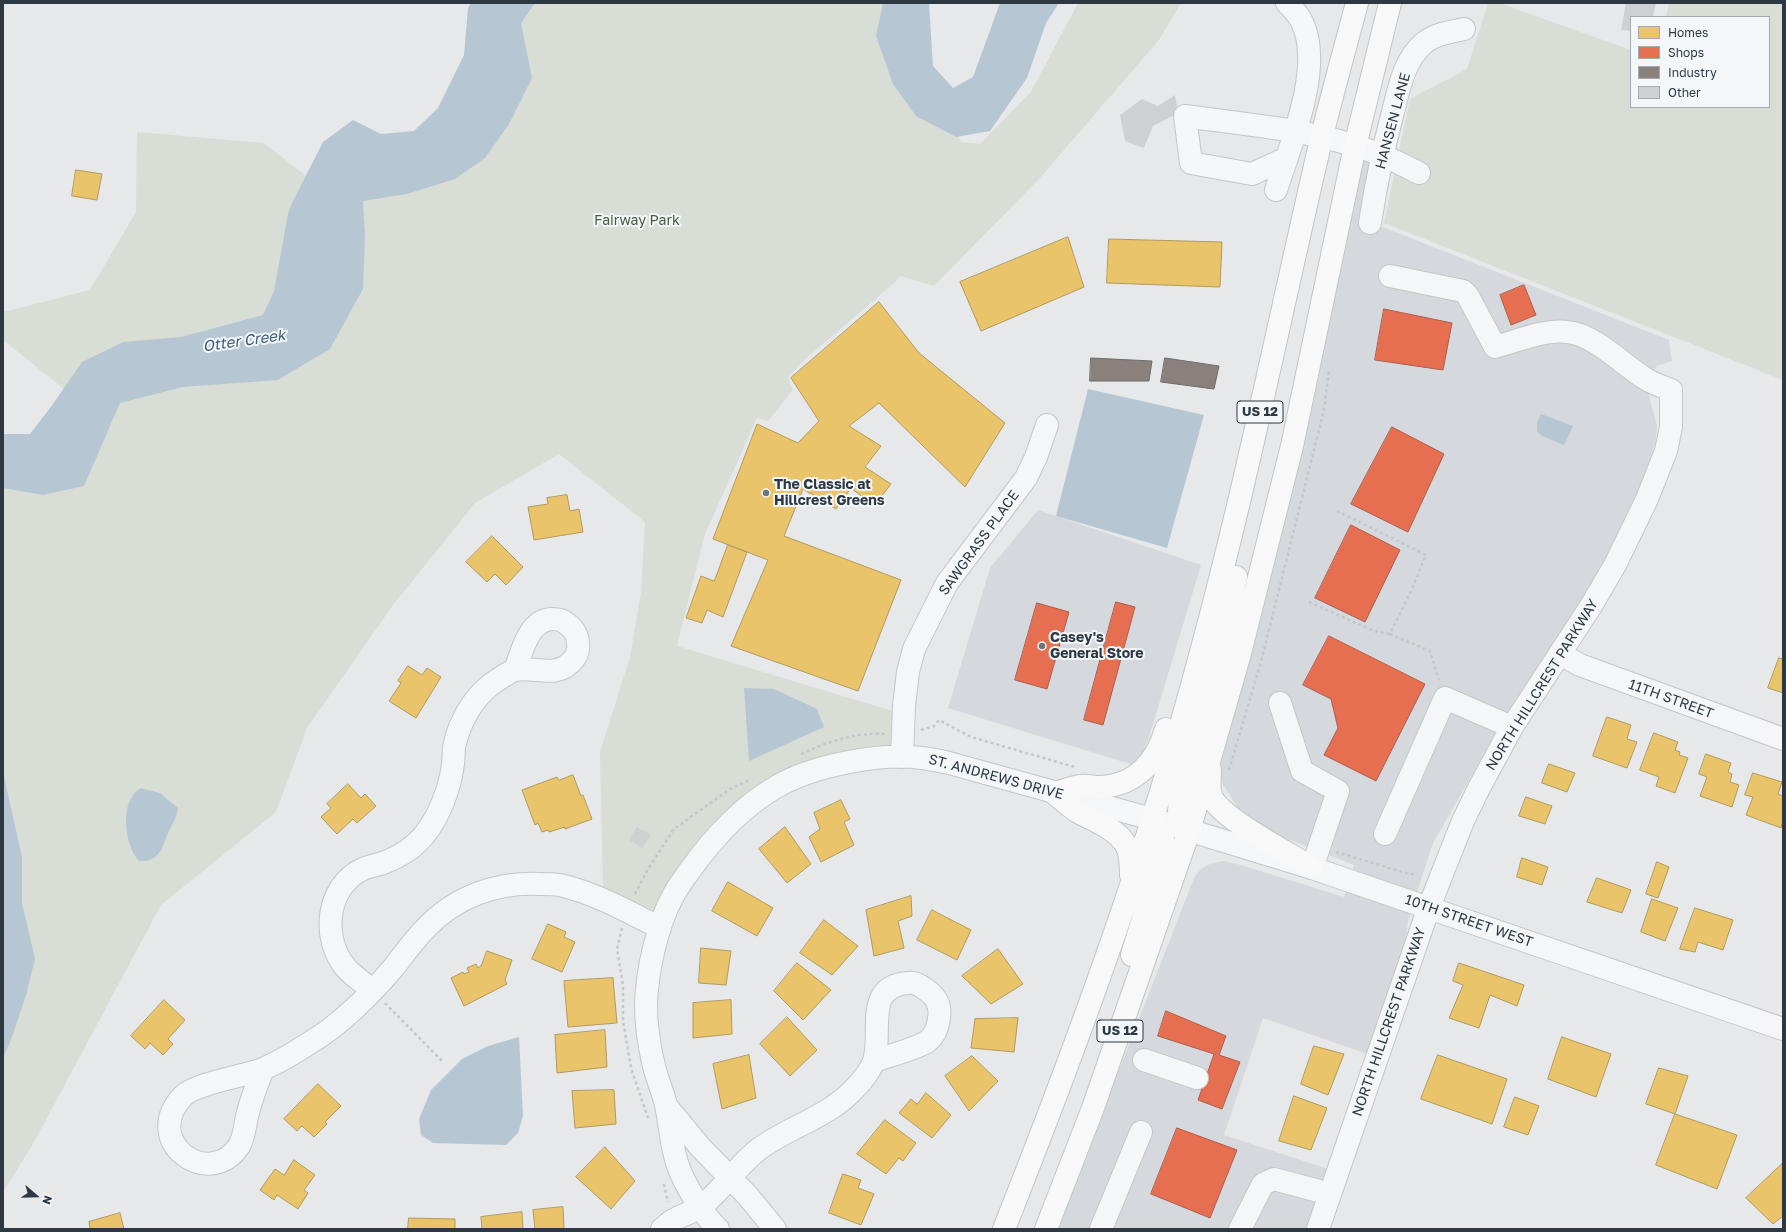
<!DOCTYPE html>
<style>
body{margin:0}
#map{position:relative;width:1786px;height:1232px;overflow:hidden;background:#e6e8ea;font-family:"Golos Text",sans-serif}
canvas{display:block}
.frame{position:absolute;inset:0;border:4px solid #2d3843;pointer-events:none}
.legend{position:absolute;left:1630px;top:16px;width:140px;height:92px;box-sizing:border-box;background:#f4f7f9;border:1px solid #a4abb0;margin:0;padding:5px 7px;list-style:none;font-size:12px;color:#2d3843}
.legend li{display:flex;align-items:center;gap:8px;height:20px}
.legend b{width:20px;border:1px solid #a4abb0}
.north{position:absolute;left:16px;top:1176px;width:40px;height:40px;-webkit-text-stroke:3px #f4f7f9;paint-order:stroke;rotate:110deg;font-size:11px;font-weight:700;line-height:16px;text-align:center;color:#2d3843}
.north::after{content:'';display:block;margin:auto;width:14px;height:18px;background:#2d3843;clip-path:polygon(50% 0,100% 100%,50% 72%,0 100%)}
</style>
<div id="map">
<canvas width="1786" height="1232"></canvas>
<div class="frame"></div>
<ul class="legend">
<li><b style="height:11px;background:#e9c46a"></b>Homes</li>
<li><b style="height:11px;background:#e76f51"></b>Shops</li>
<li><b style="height:11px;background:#8a817c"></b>Industry</li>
<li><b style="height:11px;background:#ced0d2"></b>Other</li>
</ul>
<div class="north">N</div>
</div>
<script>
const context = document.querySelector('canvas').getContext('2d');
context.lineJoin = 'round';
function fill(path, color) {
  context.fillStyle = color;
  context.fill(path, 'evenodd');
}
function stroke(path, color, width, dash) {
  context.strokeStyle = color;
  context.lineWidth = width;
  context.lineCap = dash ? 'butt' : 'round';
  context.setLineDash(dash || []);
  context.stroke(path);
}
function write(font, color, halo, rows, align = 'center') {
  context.font = font + ' "Golos Text",sans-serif';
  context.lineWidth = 4;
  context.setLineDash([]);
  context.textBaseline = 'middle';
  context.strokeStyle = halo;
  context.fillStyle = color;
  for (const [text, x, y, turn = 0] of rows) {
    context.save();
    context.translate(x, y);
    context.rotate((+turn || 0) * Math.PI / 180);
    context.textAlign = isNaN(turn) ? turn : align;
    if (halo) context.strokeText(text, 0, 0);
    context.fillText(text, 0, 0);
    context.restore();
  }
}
const built = new Path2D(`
 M1366,161L1370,163L1365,220L1669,340L1672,361L1657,366L1647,380L1648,392L1657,425L1656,439L1646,474L1628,516L1595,581L1513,704L1433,843L1408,920L1406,941L1368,1054L1263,1018L1224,1135L1328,1169L1322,1229H1057L1194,878L1201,869L1210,864L1222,861L1241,865L1344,897L1354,865L1275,834L1242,814L1222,783L1220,767L1258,628L1281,538L1314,401L1358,173L1362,163Z
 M1038,510L1201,565L1140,767L948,708L990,568Z`);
const green = new Path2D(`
 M505,3H906L948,107L961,142L980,144L1031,92L1078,3H1181L1159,40L1039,179L934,286L900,276L894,283L801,363L788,377L793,390L768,421L757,418L705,534L677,646L896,712L893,747L734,807L654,910L603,888L600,752L630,657L641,592L645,522L559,454L475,503L393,605L307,728L276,812L161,905L33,1144L3,1192V453L79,401L3,340V312L90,290L136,212L137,132L264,143L324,190L405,166Z
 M1488,3H1499L1631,50V107H1769V17H1666L1669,3H1783V380L1384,223L1410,99L1467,69Z`);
const water = new Path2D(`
 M471,3H535L521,23L532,78L509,124L485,158L455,179L407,194L363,201L365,236L363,289L330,349L278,380L183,387L120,403L84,486L43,495L3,488V434H30L53,404L82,362L123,342L181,337L263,315L274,291L288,214L291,205L323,142L353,120L381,134L414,131L438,108L464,55L468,8Z
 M883,3H929L933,66L953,88L973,77L1000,3H1059L1046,23L1027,78L990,131L956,137L916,116L893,84L876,36Z
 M1088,389L1204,415L1167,548L1056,516Z
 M1541,414L1573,426L1564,445L1542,436L1537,431V422Z
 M744,688L774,689L817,709L824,727L749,761Z
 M3,772L22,857V903L35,959L26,995L12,1037L3,1058Z
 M141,788L160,793L178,808C177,817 173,823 169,831C162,847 161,862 139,861C124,845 119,799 141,788Z
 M519,1037L523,1116L518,1133L506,1145L433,1143L421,1135L419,1119L431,1090L462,1059L488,1046Z`);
const homes = new Path2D(`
 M76,170L102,174L97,200L72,196Z
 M1068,237L1084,287L981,331L960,282Z
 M1109,239L1222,242L1220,287L1107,283Z
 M879,302L919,353L1005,423L965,487L879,403L849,426L881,446L865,467L891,484L874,506L851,488L836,509L803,489L784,536L901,580L858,691L731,646L768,560L713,539L757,424L798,443L819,421L791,378Z
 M567,495L570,511L579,509L583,532L534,540L528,507L548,504L547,498Z
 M492,536L523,567L506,585L495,574L487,582L466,562Z
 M728,545L747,552L723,617L707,610L702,623L686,618L701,576L714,581Z
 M1779,658L1783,659V693L1768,688Z
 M408,666L422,675L427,668L441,677L416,718L389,701L401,683L398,681Z
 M1607,717L1631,725L1627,739L1637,742L1627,768L1593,756Z
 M1654,733L1678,742L1675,750L1680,752L1679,755L1688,758L1675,793L1656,786L1659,777L1640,770Z
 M1706,754L1731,763L1728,772L1732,774L1730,782L1739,785L1732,807L1700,796L1707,777L1699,774Z
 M1549,764L1575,773L1567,792L1542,783Z
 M1753,773L1782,782L1778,794L1783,796V821L1781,828L1746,815L1753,797L1745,795Z
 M573,775L581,796L583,795L592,819L565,829V827L549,832L548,830L542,832L538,823L535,825L522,790L557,777L559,780Z
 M348,784L361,798L365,794L376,806L357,823L353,819L337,834L321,817L331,808L327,804Z
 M1526,797L1552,806L1545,824L1519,816Z
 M841,800L850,819L844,822L854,845L821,862L809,837L820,829L814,813Z
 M785,827L811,864L787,883L759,849Z
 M1522,858L1548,867L1542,885L1517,877Z
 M1657,862L1669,867L1658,898L1646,894Z
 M1597,878L1631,890L1622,913L1587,902Z
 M728,882L773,908L757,936L712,911Z
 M911,896L912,916L898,921L904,948L874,956L866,910Z
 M1652,899L1678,908L1665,941L1641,932Z
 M1695,908L1733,920L1723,950L1698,942L1695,952L1680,949Z
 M932,910L971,930L957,960L917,940Z
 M824,920L858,946L832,975L800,953Z
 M548,924L566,932L564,937L575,942L562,972L532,959Z
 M701,948L731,951L726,985L699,983Z
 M998,949L1023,984L991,1004L962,976Z
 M487,951L512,960L505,980L507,984L464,1006L451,978L463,972L464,974L469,972L467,968L476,964L478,968L481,966Z
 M797,963L831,990L803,1020L774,991Z
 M1459,963L1524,985L1517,1006L1490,995L1479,1028L1449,1018L1463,985L1453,981Z
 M613,978L617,1023L568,1027L564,981Z
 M164,1000L185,1020L168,1039L173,1044L163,1055L150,1043L145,1049L131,1036Z
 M731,1000L732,1034L693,1038V1003Z
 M787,1017L817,1050L790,1076L760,1044Z
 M1018,1018L1014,1052L971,1048L975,1019Z
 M605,1030L607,1067L557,1073L555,1035Z
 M1562,1037L1611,1054L1596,1097L1548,1079Z
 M1314,1046L1344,1054L1328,1095L1301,1084Z
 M749,1055L756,1098L722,1109L713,1064Z
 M1438,1055L1507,1079L1492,1124L1421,1099Z
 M972,1056L998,1081L969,1111L945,1076Z
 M1659,1068L1688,1076L1675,1114L1646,1104Z
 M318,1084L341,1106L325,1122L327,1124L314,1137L302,1126L297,1131L284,1119Z
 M614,1090L616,1124L575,1128L572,1091Z
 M926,1093L951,1115L932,1138L899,1113L911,1099L917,1104Z
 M1294,1096L1327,1108L1311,1150L1279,1141Z
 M1515,1097L1539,1106L1528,1135L1504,1127Z
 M1675,1114L1737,1135L1717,1189L1656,1165Z
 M885,1120L916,1143L903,1161L899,1158L886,1174L857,1154Z
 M605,1147L635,1181L611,1209L576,1177Z
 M294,1160L315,1175L304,1190L308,1193L298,1209L277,1195L274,1200L260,1190L275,1169L284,1175Z
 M1783,1163V1216L1773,1224L1746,1198Z
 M843,1174L861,1180L858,1188L874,1194L861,1225L829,1213Z
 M563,1207L564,1229H535L533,1210Z
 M522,1212L523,1229H482L481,1217Z
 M120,1213L124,1229H90L89,1222Z
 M409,1218L455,1219V1229H408Z`);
const shops = new Path2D(`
 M1524,285L1536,315L1511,325L1500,295Z
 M1384,309L1452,323L1443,370L1375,360Z
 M1392,427L1444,454L1408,532L1351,504Z
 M1351,525L1400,550L1365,622L1315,598Z
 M1116,602L1135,607L1103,725L1084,720Z
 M1037,603L1069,612L1047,689L1015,680Z
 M1329,636L1425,684L1376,781L1324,755L1338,728L1331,699L1303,685Z
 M1166,1011L1226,1036L1219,1055L1240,1062L1222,1109L1198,1100L1214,1054L1158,1036Z
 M1177,1128L1237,1150L1210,1218L1151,1194Z`);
const industry = new Path2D(`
 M1091,358L1152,361L1149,381H1090Z
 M1165,358L1219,366L1214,389L1161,382Z`);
const building = new Path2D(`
 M1626,3H1656L1653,17H1631V31L1621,30Z
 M1175,95L1178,113L1153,126L1144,148L1125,141L1120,115L1142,99L1158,106Z
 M637,827L651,835L642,848L629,840Z`);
const path = new Path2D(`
 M1337,511L1426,555L1412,589L1390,634L1430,651L1439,680
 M1309,602L1374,631L1390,634
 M921,730L934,726L939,720L971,737L1075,767
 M801,754C828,742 854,732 885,734
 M1229,770L1262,658L1324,410L1329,370
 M1336,852L1409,874H1416
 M635,894L648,869L674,829L730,789L750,780
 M622,928L617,949L623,985V1021L631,1068L648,1118
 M385,1003L443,1062
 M664,1184L668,1202`);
const minor = new Path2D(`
 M1287,158L1252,174L1191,163L1185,116C1247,125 1311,129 1371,151C1388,157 1403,165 1419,173
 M1276,190C1290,146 1324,67 1302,22C1299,15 1293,9 1287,3
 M1370,223C1376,185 1383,149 1393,112C1399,88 1404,60 1424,43C1434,34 1451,32 1464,29
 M1560,654L1580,665L1783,739
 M1280,703L1302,771L1338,791L1312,868
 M902,757L904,706L908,672L914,649L947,583L1026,478L1036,457L1047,425
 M1385,834L1445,698L1512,727
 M372,990C364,983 353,976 346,968C321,939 326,886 363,869C369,866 377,865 383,863C399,857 415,847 425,834C440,815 450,788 453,764C454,757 453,749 455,743C460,722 472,700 489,686C494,682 509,672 515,670C533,666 555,678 570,663C576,658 579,652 578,644C578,633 572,627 563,621C559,619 555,619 551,619C528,621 522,652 515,670
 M1144,1060L1197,1078
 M263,1069C257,1084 251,1100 247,1116C245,1126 244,1138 239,1146C209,1191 140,1141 183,1096C196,1083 245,1076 263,1069C279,1062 296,1052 311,1042C340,1025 372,993 394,967C404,954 414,940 426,928C455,897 498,881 541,884C547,884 554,884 560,885C595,893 629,912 660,928
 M667,1107L701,1148L747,1195L775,1229
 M662,1229C666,1226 669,1222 674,1220C682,1215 693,1212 701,1207C721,1191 738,1165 759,1149C790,1126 830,1117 857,1086C863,1080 871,1069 874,1061C883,1033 863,986 908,983C914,982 921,986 925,989C928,991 932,994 934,997C944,1008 939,1032 928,1041C916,1049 888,1056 874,1061
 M718,1229C701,1212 685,1186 677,1163C671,1144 670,1124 666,1105C663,1092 657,1079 654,1066C649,1046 646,1025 646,1005C647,971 657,925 673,896C677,888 683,880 688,873C712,839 740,808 776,787C812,766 880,752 922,758C931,759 940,761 949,763L1152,819L1312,868L1783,1029
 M1101,1229L1141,1132
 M1240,1229L1263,1184L1274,1179L1330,1194
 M1318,1229L1429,907L1463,821L1479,788L1512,727L1591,606L1615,565L1647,499L1666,451L1671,427V390C1663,387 1654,384 1646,379C1623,365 1594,334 1567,332C1544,329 1517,341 1495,347L1468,296L1463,291L1390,276`);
const major = new Path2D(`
 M1210,770C1210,779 1208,790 1212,798C1224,820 1289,853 1312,868
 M1054,793C1063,791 1072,787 1081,786C1087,785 1093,787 1099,787C1135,786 1157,762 1166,729
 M1054,793C1062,800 1069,806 1078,812C1094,821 1116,828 1126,845C1131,854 1131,866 1131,875
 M1189,831L1183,827L1180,822L1179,811L1181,791L1214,680L1236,577
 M1132,955L1164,850C1164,836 1161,830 1152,819
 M1004,1229C1079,1040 1149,849 1201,652C1247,482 1281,311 1321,140C1332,94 1345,48 1357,3
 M1046,1229L1093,1108L1189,831L1239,657L1292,446L1355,146L1390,3`);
const markers = [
 [766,493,4,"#6e767d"],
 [1042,646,4,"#6e767d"]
];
const shields = [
 [1260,412,46],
 [1120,1031,46]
];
const shieldNames = [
 ["US 12",1260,412],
 ["US 12",1120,1031]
];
const streetNames = [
 ["HANSEN LANE",1393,121,-75],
 ["SAWGRASS PLACE",979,543,-54],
 ["NORTH HILLCREST PARKWAY",1542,685,-58],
 ["11TH STREET",1671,699,20],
 ["ST. ANDREWS DRIVE",996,777,15],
 ["10TH STREET WEST",1469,921,19],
 ["NORTH HILLCREST PARKWAY",1389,1022,-71]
];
const parkNames = [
 ["Fairway Park",637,221]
];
const poiNames = [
 ["The Classic at",774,485],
 ["Hillcrest Greens",774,501],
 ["Casey's",1050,638],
 ["General Store",1050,654]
];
const waterNames = [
 ["Otter Creek",244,341,-8]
];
fill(built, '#d5d8dd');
fill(green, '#d8ded6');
fill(water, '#b6c7d3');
fill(homes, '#e9c46a');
stroke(homes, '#b19a5e', 1);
fill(shops, '#e76f51');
stroke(shops, '#af5e4d', 1);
fill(industry, '#8a817c');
stroke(industry, '#6e6b6b', 1);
fill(building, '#ced0d2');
stroke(minor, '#c4c6c8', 24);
stroke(major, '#c3c5c7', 24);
stroke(path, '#c4c7c9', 2.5, [3, 3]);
stroke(minor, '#f5f6f7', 22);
stroke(major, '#f8f8f8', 22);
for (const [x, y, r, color] of markers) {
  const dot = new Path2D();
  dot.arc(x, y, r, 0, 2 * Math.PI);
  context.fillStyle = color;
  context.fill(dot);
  stroke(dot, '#f4f7f9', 1.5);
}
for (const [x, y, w] of shields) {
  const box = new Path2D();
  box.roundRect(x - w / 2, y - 11, w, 22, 3);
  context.fillStyle = '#f4f7f9';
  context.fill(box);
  stroke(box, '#2d3843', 1);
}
write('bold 13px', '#2d3843', null, shieldNames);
write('14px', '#2d3843', '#f4f7f9', streetNames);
write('14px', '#465e3b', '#f4f7f9', parkNames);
write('bold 14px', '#2d3843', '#f4f7f9', poiNames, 'left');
write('italic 15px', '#395b75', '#f4f7f9', waterNames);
</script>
